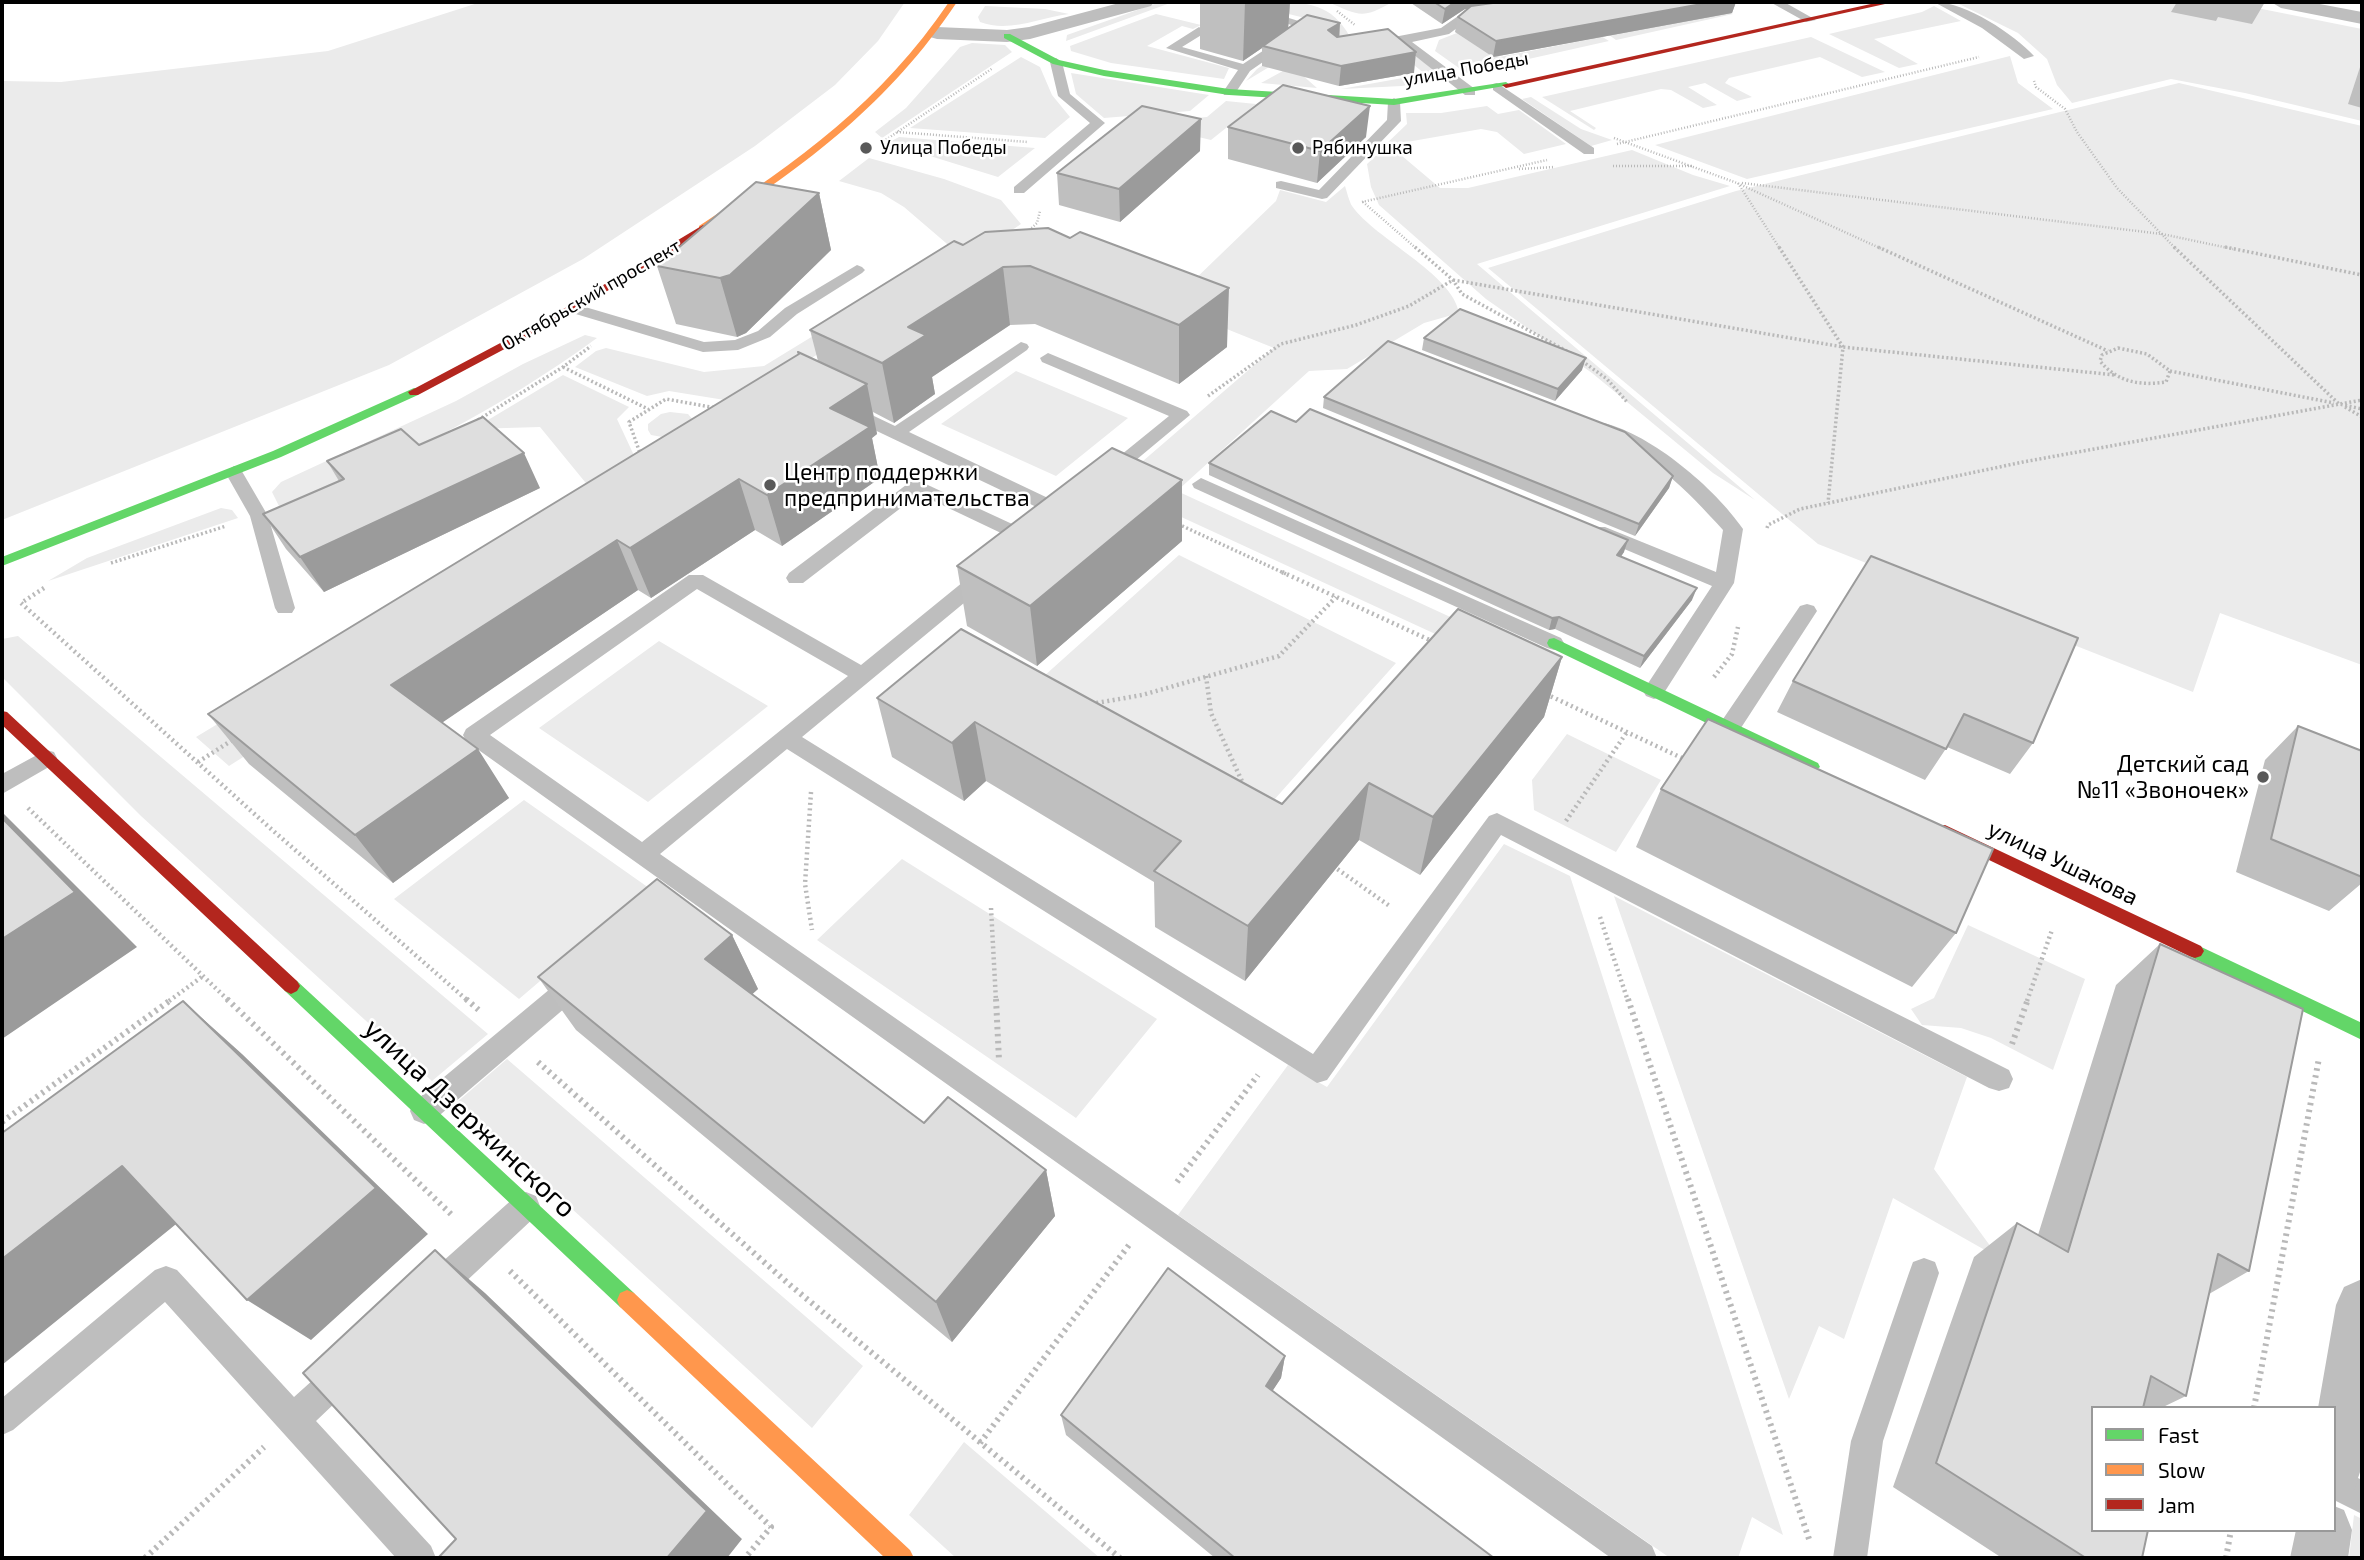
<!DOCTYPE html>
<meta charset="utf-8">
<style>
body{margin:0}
#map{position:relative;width:2364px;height:1560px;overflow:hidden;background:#fff;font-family:"Exo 2",sans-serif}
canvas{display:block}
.frame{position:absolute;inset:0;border:4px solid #000;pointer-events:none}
.legend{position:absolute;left:2091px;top:1406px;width:245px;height:126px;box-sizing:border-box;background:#fff;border:2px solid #999;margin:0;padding:9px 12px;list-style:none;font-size:21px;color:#000}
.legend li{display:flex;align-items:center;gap:14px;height:35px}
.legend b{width:35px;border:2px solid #999}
</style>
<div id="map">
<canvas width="2364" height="1560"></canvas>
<div class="frame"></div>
<ul class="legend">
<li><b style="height:9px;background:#63d668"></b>Fast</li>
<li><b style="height:9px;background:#ff974d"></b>Slow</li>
<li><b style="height:9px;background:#b3261e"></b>Jam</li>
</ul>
</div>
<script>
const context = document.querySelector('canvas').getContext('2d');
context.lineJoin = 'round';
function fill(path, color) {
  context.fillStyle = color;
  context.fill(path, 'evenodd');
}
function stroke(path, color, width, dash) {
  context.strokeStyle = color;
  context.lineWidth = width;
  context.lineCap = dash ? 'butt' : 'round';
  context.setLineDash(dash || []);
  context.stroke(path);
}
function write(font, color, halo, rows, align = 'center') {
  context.font = font + ' "Exo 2",sans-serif';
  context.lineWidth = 5;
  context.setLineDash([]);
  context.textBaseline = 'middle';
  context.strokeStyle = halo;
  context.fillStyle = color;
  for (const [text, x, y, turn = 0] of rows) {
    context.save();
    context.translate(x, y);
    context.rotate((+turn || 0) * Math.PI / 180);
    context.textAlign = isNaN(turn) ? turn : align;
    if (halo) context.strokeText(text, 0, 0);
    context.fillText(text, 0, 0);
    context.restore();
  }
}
const green = new Path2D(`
 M481,2H905L878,41L835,85L755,146L583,259L389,365L2,520V81L61,82L328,51Z
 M1160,2H1173L1066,41L1067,35Z
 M1263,2C1301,2 1330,0 1350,37L1289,55L1246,81L1257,69L1326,23L1247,4Z
 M1328,2H1392C1362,20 1358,15 1328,2Z
 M1955,2H2227L2362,29V121L2245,93L2171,79L2072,103L2057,85L2047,59L2018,33Z
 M985,6L1045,9L1069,14C1039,18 1009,33 980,22L978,17Z
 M1934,6L1961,21L1874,39L1918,64L1899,68L1829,34L1922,12Z
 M1729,12L1733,14L1616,40L1609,35Z
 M1156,14L1201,25L1193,29L1182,26L1147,46L1229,68L1224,79L1111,63L1071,51L1070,46Z
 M1568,16L1609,41L1466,73L1435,51L1439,40L1462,31L1500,57L1591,39Z
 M1811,37L1885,72L1862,77L1820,57L1729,78L1725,83L1752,97L1737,101L1705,83L1688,87L1717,105L1703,108L1671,90L1661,89L1570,111L1596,128L1594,130L1542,97Z
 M972,43L1005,45L1012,52L882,138L875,132L906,108L960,47Z
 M1408,51L1445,77L1402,86L1341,89L1425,74L1398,52Z
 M2010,56L2018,83L2053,109L1747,179L1655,145Z
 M1021,57L1040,67L1052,95L1070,117L1045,138L910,128Z
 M1292,66L1317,88L1261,83Z
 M1071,73L1209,95L1190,111L1104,118L1076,94Z
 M2179,83L2362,126V665L2220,613L2193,692L1818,544L1488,268L1736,191Z
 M1531,97L1581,129L1612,140L1591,146L1522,99Z
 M1226,101L1256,104L1211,140L1165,129L1161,121L1207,117Z
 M1487,106L1498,114L1519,110L1566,144L1524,154L1497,132L1481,129L1384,146L1407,124L1406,113H1441Z
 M899,137L1035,148L998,177L888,143Z
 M1395,150L1440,188H1468L1632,150L1693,175L1730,186L1477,264L1755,500L1713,473L1592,373L1486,299L1379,205L1371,187L1367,164L1379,153Z
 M869,158L944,179L1001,200L1021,224L978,253L953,249L904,207L881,193L839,181Z
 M1345,186C1347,192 1349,201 1352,206C1375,239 1453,274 1459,313L1424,323L1347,369L1309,371L1177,491L1459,621L1444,638L1114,486L1274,348L1055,260L1190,284L1276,201L1280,190L1326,202Z
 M903,281L917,291L785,375L737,402L669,391L647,396L575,367L596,351L606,348L704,372L764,366Z
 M585,335L597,338C499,409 393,465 279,506L272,492L281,482L456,401L523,364Z
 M1016,371L1128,418L1056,476L941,424Z
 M563,375L629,407L617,419L645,479L598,532L229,766L196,737L568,513L594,493L540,427L473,429Z
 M670,412L688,414L694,421L668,438L651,435L648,430V424L661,414Z
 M221,508L232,510L238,518L48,581L87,558Z
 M1179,555L1396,663L1257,819L1024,694Z
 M18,636L488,1034L432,1081L141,816L2,677V639Z
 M659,641L768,706L648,802L539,728Z
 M1567,734L1661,780L1616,852L1534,810L1532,780Z
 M524,800L649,888L519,999L394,899Z
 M1504,844L1570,876L1783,1535L1752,1517L1738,1558H1670L1178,1215L1288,1065L1327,1087Z
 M902,859L1157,1019L1076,1118L817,940Z
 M1614,896L1967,1077L1934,1169L1999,1258L1893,1198L1844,1339L1819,1326L1789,1399Z
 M1968,925L2085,979L2053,1070L1991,1038L1961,1028L1922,1025L1911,1009L1934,998Z
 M507,1059L863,1366L812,1428L456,1103Z
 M964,1442L1100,1558H956L909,1515Z
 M2354,1515L2362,1519V1558H2349Z`);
const pathFar3 = new Path2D(`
 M1337,11L1355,25
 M2034,81L2036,87L2065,109L2077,132L2117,188L2176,249
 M897,132L1028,142
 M1614,138L1737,183L1882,249
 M881,143L993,68
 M1617,144L1979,57
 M1613,166H1692
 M1519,169L1555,167
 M1738,183L1780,249
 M1742,183L2162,234L2233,249
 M1362,202L1547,160
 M1363,202L1417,249
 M1027,232L1037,223L1040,211`);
const pathFar2 = new Path2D(`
 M1415,247L1453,280L1462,294L1572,354
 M1779,247L1843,347L1828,503
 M1878,247L2108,351
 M2174,247L2339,404L2362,409
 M2225,247L2362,275
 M2118,348L2147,354L2170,371L2166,382C2140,386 2117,382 2100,361L2102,355Z
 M1582,361L1607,379L1627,402
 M563,367L648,409
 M2170,371L2334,403
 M1208,396L1281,344L1356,325L1409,306L1453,280L1843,347L2115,375
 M2345,407L2362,417
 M478,420L563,367L591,346
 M641,456L629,422L666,399L716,408
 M1178,524L1286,574
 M1767,528L1768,525L1800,509L2023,462L2362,400
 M111,563L226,526`);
const pathFar1 = new Path2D(`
 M1282,572L1434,642
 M44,588L21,603L270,828L468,1001
 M1206,676L1211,713L1245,788
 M1714,677L1732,654L1738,627
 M1546,694L1684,759
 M1091,704L1142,695L1279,656L1336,597
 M198,762L234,739
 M811,792L805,884L812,930
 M28,808L229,1001
 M1566,821L1627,732
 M1333,866L1391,907
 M991,908L996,1001
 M1600,917L1628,1001
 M169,1001L203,976
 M2027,1001L2052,930`);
const path = new Path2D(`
 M227,999L454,1217
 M466,999L481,1012
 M996,999L999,1060
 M1628,999L1809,1539
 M2012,1044L2028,999
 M538,1062L790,1285L1120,1558
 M2,1122L172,999
 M1177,1182L1258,1075
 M510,1271L771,1527L745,1558
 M2254,1408L2319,1058
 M980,1443L1129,1245
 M145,1558L264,1447
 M2226,1558L2231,1530`);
const lane = new Path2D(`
 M1770,2H1784L1816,20L1806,22Z
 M1934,2C1964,1 2014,34 2034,56L2024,59L1982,28Z
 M1484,10L1490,13L1488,15L1469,19L1449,34L1412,42L1475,89V95H1465L1400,44L1373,49L1367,45L1373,41L1441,28L1461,14Z
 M1266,11L1315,26L1250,71L1234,95H1224L1223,92L1238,70L1166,48L1199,27L1205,31L1203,34L1182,47L1243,64L1299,27L1262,17V13Z
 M1056,58L1062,62L1070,94L1105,123L1024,193H1014V187L1090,123L1058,96L1050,62Z
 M1497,83L1594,148V154H1584L1493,90V84Z
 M1394,98L1400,102L1401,121L1327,198L1322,199L1276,188V182L1281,181L1319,190L1387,120L1388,102Z
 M857,265L862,267L865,270L862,273L797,314L770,337L738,350L703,352L569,312L567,309L575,304L704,342L735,340L758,331L785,308Z
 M1021,342L1027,344L1029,347L1027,350L909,432L1069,508L1071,512L1063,521H1049L1047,517L1049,513L841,414L838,410L841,406H853L895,426Z
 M1048,353L1187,411L1190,415L1112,480H1100L1097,476L1100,472L1169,416L1042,362L1040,358Z
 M1604,423C1652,435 1715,488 1743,529L1734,583L1662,696L1654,699L1646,696L1643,691L1712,586L1591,535L1588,531L1591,527H1605L1716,572L1723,530C1686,489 1650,453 1598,432L1595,428Z
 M234,466L240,468L268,516L295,608L292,613H278L275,608L250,516L225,472Z
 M1201,478L1561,638L1564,643L1561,648L1554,650L1547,648L1194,488L1192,484Z
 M917,480L1036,535L1039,539L1036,543H1022L919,494L803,583H789L786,578L789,573L910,482Z
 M986,567L993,569L996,574L993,579L802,737L1313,1054L1489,816L1497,813L2009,1070L2013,1079L2009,1088L1999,1091L1989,1088L1501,835L1327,1080L1317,1083L787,749L660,854L1652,1546L1657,1558H1611L466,741L463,735L466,729L689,575H703L861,665L979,569ZM697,589L848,676L642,842L490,735Z
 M1807,604L1814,606L1817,611L1737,734L1729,736L1721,734L1718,728L1721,722L1800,606Z
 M46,750L54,752L57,758L54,764L2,794V774Z
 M577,971L586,974L590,982L586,990L434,1120L424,1124L414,1120L410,1111L414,1102L568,974Z
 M526,1192L536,1196L540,1206L536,1216L445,1301L434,1305L423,1301L419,1290L423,1279L516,1196Z
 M1924,1258L1935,1262L1939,1273L1883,1441L1867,1558H1833L1851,1441L1909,1273L1913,1262Z
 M166,1266L177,1270L294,1397L334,1361L345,1356L356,1361L361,1372L356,1383L316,1421L431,1546L436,1558H396L165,1302L13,1430L2,1435V1398L155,1270Z
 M2334,1466L2362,1480V1514L2334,1500Z`);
const street = new Path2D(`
 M1123,2H1154L1151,6L1030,39L1007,42L937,39L930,37L927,33L930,29L937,27L1007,30L1029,27Z
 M2271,2H2309L2362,12V24L2281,8Z
 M2362,1279V1466L2354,1490L2334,1498V1408H2318L2336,1305L2344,1287Z
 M2334,1506L2344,1510L2352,1530L2348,1558H2290L2296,1530H2334Z`);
const fast = new Path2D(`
 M1004,34H1010L1059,60L1104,70L1229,89L1394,99L1506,82L1510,85L1394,105L1229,95L1104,76L1053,64L1004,38Z
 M414,388L418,389V395L281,457L2,566V557L273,451Z
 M1554,638L1818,763L1820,767L1812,773L1806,771L1549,647L1547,643L1549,639Z
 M2195,944L2362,1023V1040L2189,956L2186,951L2189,946Z
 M291,978L297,981L634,1293L637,1300L634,1307L627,1310L620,1307L285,991L282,986L285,981Z`);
const slow = new Path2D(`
 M949,2H957C888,105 809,162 707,230H699V226C799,161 881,102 949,2Z
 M627,1290L634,1293L910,1550L914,1558H885L620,1307L617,1300L620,1293Z`);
const jam = new Path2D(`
 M1880,2H1894L1506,88L1502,85Z
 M703,225L708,228L707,230L563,318L418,395H410L408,392L555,314Z
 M2,711L7,712L297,981L300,986L297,991L291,994L285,991L2,725Z
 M1945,825L2201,946L2204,951L2201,956L2195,958L2189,956L1939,836L1937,831L1939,826Z`);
const wall = new Path2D(`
 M1200,2H1290L1288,28L1339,37L1414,73L1339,86L1262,66V48L1243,61L1200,49Z
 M1411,2H1736L1732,13L1493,57L1455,32L1458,17L1468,9H1465L1442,24L1411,3Z
 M2177,2H2265L2252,24L2218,17L2216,21L2171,12Z
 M2362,61V108L2348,104Z
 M1228,127L1366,137L1317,183L1228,159Z
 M1200,151L1120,222L1059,205L1057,173Z
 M819,193L831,250L746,333L737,337L676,324L657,266Z
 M985,232L1227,347L1179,384L1035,324L1010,325L932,377L935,394L894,423L873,412L877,434L872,438L880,478L782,546L755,530L651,598L638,590L442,722L509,798L393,883L249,764L208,714L799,355L798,352L818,361L810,330Z
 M1424,338L1582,370L1555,401L1422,350Z
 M1324,397L1673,476L1669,488L1635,536L1323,408Z
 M1296,422L1624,552L1621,557L1692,600L1640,668L1555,629L1549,630L1511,613L1209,475V463Z
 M419,445L540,488L324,592L286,549L263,514L339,481L327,461Z
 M1182,541L1037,666L967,626L957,566Z
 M1871,556L2033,743L2010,774L1947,747L1925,780L1777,712L1793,681Z
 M961,629L1282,804L1562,657L1544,717L1420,875L1359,840L1245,981L1155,927L1154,882L986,781L964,801L892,757L877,698Z
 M2298,726L2362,751V883L2329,911L2236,872L2265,760Z
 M1661,789L1956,933L1912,987L1636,847Z
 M732,935L758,989L752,994L924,1123L1046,1170L1055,1216L952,1342L576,1030L538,977Z
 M2160,944L2249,1271L2209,1294L2186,1396L2161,1408H2093L2142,1558H2002L1893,1487L1974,1257L2017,1223L2038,1235L2116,985Z
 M1285,1356L1281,1378L1272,1391L1494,1558H1215L1066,1435L1061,1415Z`);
const shadedWall = new Path2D(`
 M1245,2H1290L1288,31L1263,46L1262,48L1243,61Z
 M1455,2H1518L1465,9L1442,24L1445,9Z
 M1713,2H1736L1732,13L1493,57L1496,41Z
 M1340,23L1339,44L1328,30Z
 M1416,52L1414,73L1339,86L1341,66Z
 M1370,106L1366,137L1317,183L1320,151Z
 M1201,119L1200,151L1120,222L1119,189Z
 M819,193L831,250L746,333L737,337L720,278Z
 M1003,267L1010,325L932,377L935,394L894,423L882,363L908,327Z
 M1229,288L1227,347L1179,384V325Z
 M1586,358L1582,370L1555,401L1558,389Z
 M867,384L877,434L872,438L880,478L782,546L767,495L830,408Z
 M524,453L540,488L324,592L300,557Z
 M1673,476L1669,488L1635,536L1639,524Z
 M739,479L755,530L651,598L630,548Z
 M1182,480V541L1037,666L1030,606Z
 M617,540L638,590L424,735L391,685Z
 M1628,540L1624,552L1613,567L1617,555Z
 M1697,588L1692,600L1640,668L1644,656Z
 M1559,617L1555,629L1549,630L1552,618Z
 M1562,657L1544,717L1420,875L1433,817Z
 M975,722L986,781L964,801L952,743Z
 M478,749L509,798L393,883L355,835Z
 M1369,783L1359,840L1245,981L1248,926Z
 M2,812L137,947L2,1039Z
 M732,935L758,989L733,1012L705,959Z
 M183,1001L242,1054L428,1234L311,1340L247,1300Z
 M122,1166L191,1212L2,1365V1259Z
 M1046,1170L1055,1216L952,1342L936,1302Z
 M435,1250L485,1293L742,1539L727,1558H667Z
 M1285,1356L1281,1378L1262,1407L1266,1386Z`);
const building = new Path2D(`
 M1434,2H1455L1445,9Z
 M1500,2H1713L1496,41L1458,17L1471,6Z
 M1307,15L1340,23L1328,30L1337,37L1388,29L1416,52L1341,66L1263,46Z
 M1283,85L1370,106L1320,151L1228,127Z
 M1142,106L1201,119L1119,189L1057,173Z
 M756,182L819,193L730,275L720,278L657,266Z
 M1048,228L1070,238L1080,232L1229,288L1179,325L1030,266L1003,267L908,327L926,335L882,363L810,330L954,241L963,245L985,232Z
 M1460,309L1586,358L1558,389L1424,338Z
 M1388,341L1625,432L1673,476L1639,524L1324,397Z
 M798,352L867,384L830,408L870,427L767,495L739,479L630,548L617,540L391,685L478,749L355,835L208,714L799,354Z
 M1310,409L1628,540L1617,555L1697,588L1644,656L1559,617L1552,618L1514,601L1209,463L1271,411L1296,422Z
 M483,417L524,453L300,557L263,514L344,479L327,461L401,429L419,445Z
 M1112,448L1182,480L1030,606L957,566Z
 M1871,556L2078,638L2033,743L1964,714L1946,749L1793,681Z
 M1458,609L1562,657L1433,817L1369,783L1248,926L1154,871L1181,841L975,722L952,743L877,698L961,629L1282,804Z
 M1708,719L1993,849L1956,933L1661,789Z
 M2298,726L2362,751V877L2271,839Z
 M2,818L75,892L2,939Z
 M657,879L732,935L705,959L924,1123L948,1097L1046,1170L936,1302L538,977Z
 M2160,944L2303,1009L2249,1271L2218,1254L2186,1396L2151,1376L2143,1408H2093V1530H2148L2142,1558H2086L1936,1463L2017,1223L2068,1252Z
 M183,1001L376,1188L247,1300L122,1166L2,1259V1133Z
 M435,1250L707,1511L667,1558H438L456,1539L303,1373Z
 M1168,1268L1285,1356L1266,1386L1494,1558H1235L1061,1415Z`);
const markers = [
 [866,148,7,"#595959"],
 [1298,148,7,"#595959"],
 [770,485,7,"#595959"],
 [2263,777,7,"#595959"]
];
const farStreetnames = [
 ["улица Победы",1466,69,-10],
 ["Октябрьский проспект",591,295,-30]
];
const farPoinames = [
 ["Улица Победы",880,148],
 ["Рябинушка",1312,148]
];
const poiNames = [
 ["Центр поддержки",784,472],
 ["предпринимательства",784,498],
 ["Детский сад",2249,764,"right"],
 ["№11 «Звоночек»",2249,790,"right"]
];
const streetNames = [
 ["улица Ушакова",2063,863,26]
];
const nearStreetnames = [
 ["улица Дзержинского",470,1118,43]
];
fill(green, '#ebebeb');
stroke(pathFar3, '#b9b9b9', 2.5, [1, 2]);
stroke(pathFar2, '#b9b9b9', 3.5, [2, 2.5]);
stroke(pathFar1, '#b9b9b9', 4.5, [2, 3.5]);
stroke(path, '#b9b9b9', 6, [2.5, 4.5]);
fill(lane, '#bebebe');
fill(street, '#bebebe');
fill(fast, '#63d668');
fill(slow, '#ff974d');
fill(jam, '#b3261e');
fill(wall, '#bfbfbf');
fill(shadedWall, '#9b9b9b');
fill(building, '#dedede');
stroke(building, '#9b9b9b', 2);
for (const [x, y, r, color] of markers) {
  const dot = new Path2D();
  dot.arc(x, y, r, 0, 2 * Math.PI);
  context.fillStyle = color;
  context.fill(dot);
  stroke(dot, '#fff', 2.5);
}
write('19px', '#000', '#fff', farStreetnames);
write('19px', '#000', '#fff', farPoinames, 'left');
write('23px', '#000', '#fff', poiNames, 'left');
write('23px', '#000', '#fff', streetNames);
write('28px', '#000', '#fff', nearStreetnames);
</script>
